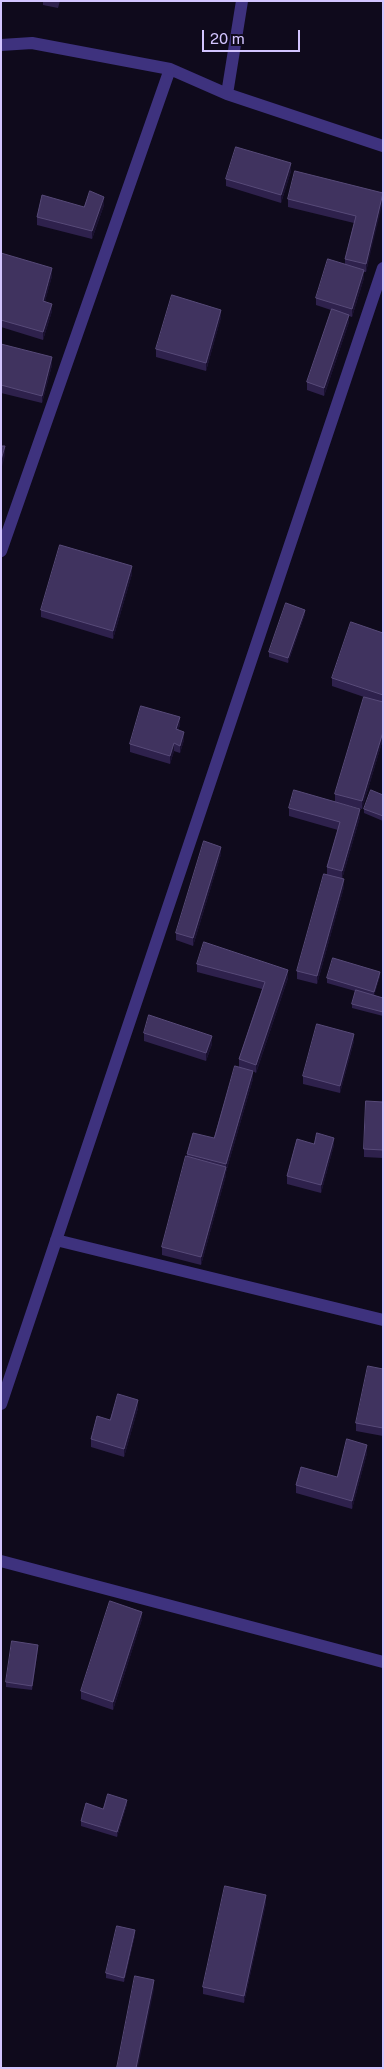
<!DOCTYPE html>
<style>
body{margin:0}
#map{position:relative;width:384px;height:2069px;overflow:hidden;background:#0f0a1c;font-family:"Public Sans",sans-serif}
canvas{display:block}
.frame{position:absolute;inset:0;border:2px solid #d3c5ff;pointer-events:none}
.scale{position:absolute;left:202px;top:30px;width:98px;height:22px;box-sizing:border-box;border:2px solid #d3c5ff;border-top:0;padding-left:6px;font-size:15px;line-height:18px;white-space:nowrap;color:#d3c5ff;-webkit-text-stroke:4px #0f0a1c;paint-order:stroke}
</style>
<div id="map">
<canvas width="384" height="2069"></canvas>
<div class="frame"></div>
<div class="scale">20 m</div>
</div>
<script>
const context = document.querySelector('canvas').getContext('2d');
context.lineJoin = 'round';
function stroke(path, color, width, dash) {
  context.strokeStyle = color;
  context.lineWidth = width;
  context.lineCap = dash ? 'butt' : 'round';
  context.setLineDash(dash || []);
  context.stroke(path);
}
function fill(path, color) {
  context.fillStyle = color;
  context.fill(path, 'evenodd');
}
const minor = new Path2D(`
 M1,45L32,43L170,69L227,94L383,146
 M227,94L242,1
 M1,551L170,69
 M56,1240L383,1320
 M1,1404L383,268
 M1,1561L383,1662`);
const wall = new Path2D(`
 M43,1H60L58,8L43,5Z
 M291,171L281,203L226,186V179Z
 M383,193L366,272H364V278L352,317L349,316V322L324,396L307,390V382L331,310L316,305V298L345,264V259L354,223L288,207V199Z
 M104,205L92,239L37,225V217L84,207Z
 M1,253L52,276L45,301L52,311L43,340L1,327Z
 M221,317L206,371L156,357V349Z
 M1,344L52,365L42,403L1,393Z
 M132,574L113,639L41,617V610Z
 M305,614L288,663L269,657V652Z
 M383,633V739L362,809L335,802V794L364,697L332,686V678Z
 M180,725L178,730L184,740L180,753L174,751L170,764L130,752V744Z
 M383,795V821L364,813V809Z
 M289,808L360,817L342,879L344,887L317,984L297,979V971L327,875V867L338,830L289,816Z
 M221,854L193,946L176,940V933Z
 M197,964L288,978L256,1073L253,1071V1079L226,1172V1175L201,1265L162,1255V1247L187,1157V1154L214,1138L239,1067V1059L262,989L197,972Z
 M380,976L374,995L383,998V1016L352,1008V1004L355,991L327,983V978Z
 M144,1033L212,1044L206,1061L144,1041Z
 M354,1041L340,1093L303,1084V1076Z
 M383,1102V1158L364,1157V1149Z
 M314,1144L334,1145L321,1193L287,1184V1176Z
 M383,1369V1436L356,1431V1423Z
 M138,1408L124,1457L91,1447V1439L110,1420Z
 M367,1453L352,1509L296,1493V1485L337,1477Z
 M142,1619L113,1710L81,1699V1691Z
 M38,1649L32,1690L6,1687V1682Z
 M127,1804L117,1837L81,1826V1821L103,1809Z
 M266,1903L244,2003L203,1994V1987Z
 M135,1935L124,1982L106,1978V1973Z`);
const shadedWall = new Path2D(`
 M291,163V171L281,203V195Z
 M383,194V202L366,272V264Z
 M104,197V205L92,239V231Z
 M52,268V276L43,309V301Z
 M364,270V278L352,317V309Z
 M52,304V311L43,340V332Z
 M221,310V317L206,371V363Z
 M349,315V322L324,396V388Z
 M52,357V365L42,403V396Z
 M5,446V456L1,470V460Z
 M132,566V574L113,639V631Z
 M305,610V614L288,663V658Z
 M180,717V725L176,737V729Z
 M184,732V740L180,753V746Z
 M383,732V739L362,809V801Z
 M174,743V751L170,764V756Z
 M360,809V817L342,879V871Z
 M221,847V854L193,946V938Z
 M344,879V887L317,984V976Z
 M288,970V978L256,1073V1065Z
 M380,972V976L374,997V992Z
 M354,1034V1041L340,1093V1086Z
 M212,1036V1044L206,1061V1053Z
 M253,1071V1079L226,1172V1164Z
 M334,1138V1145L321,1193V1185Z
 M226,1167V1175L201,1265V1257Z
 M138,1400V1408L124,1457V1449Z
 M367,1445V1453L352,1509V1501Z
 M142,1612V1619L113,1710V1702Z
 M38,1645V1649L32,1690V1686Z
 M127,1800V1804L117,1837V1832Z
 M266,1895V1903L244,2003V1996Z
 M135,1930V1935L124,1982V1978Z
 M154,1980V1990L138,2068H136Z`);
const building = new Path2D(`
 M236,147L291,163L281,195L226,179Z
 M295,171L383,193L366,264L345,259L356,216L288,199Z
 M90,191L104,197L92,231L37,217L42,195L84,207Z
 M1,253L52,268L43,301L52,304L43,332L1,320Z
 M328,259L364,270L352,309L316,298Z
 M172,295L221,310L206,363L156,349Z
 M332,309L349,315L324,388L307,382Z
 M1,344L52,357L42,396L1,385Z
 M1,446H5L1,460Z
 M60,545L132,566L113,631L41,610Z
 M286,603L305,610L288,658L269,652Z
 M351,622L383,633V695L332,678Z
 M364,697L383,702V732L362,801L335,794Z
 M141,706L180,717L176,729L184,732L180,746L174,743L170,756L130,744Z
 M294,790L360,809L342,871L327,867L340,822L289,808Z
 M371,790L383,795V816L364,809Z
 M204,841L221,847L193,938L176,933Z
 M324,874L344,879L317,976L297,971Z
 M204,942L288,970L256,1065L239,1059L265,982L197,964Z
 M333,958L380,972L374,992L327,978Z
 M356,990L383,998V1012L352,1004Z
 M149,1015L212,1036L206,1053L144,1033Z
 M317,1024L354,1034L340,1086L303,1076Z
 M235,1066L253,1071L226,1164L187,1154L193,1133L214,1138Z
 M366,1101L383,1102V1150L364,1149Z
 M317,1133L334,1138L321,1185L287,1176L297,1139L314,1144Z
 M186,1156L226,1167L201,1257L162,1247Z
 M368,1366L383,1369V1428L356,1423Z
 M118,1394L138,1400L124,1449L91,1439L97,1416L110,1420Z
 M347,1439L367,1445L352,1501L296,1485L301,1467L337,1477Z
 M110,1601L142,1612L113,1702L81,1691Z
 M12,1641L38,1645L32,1686L6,1682Z
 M108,1794L127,1800L117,1832L81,1821L86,1803L103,1809Z
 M225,1886L266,1895L244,1996L203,1987Z
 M117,1926L135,1930L124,1978L106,1973Z
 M135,1976L154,1980L136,2068H117Z`);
stroke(minor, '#3e327e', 12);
fill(wall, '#2e214c');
fill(shadedWall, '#1a1130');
fill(building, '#40335f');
stroke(building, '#574a78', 1);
</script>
